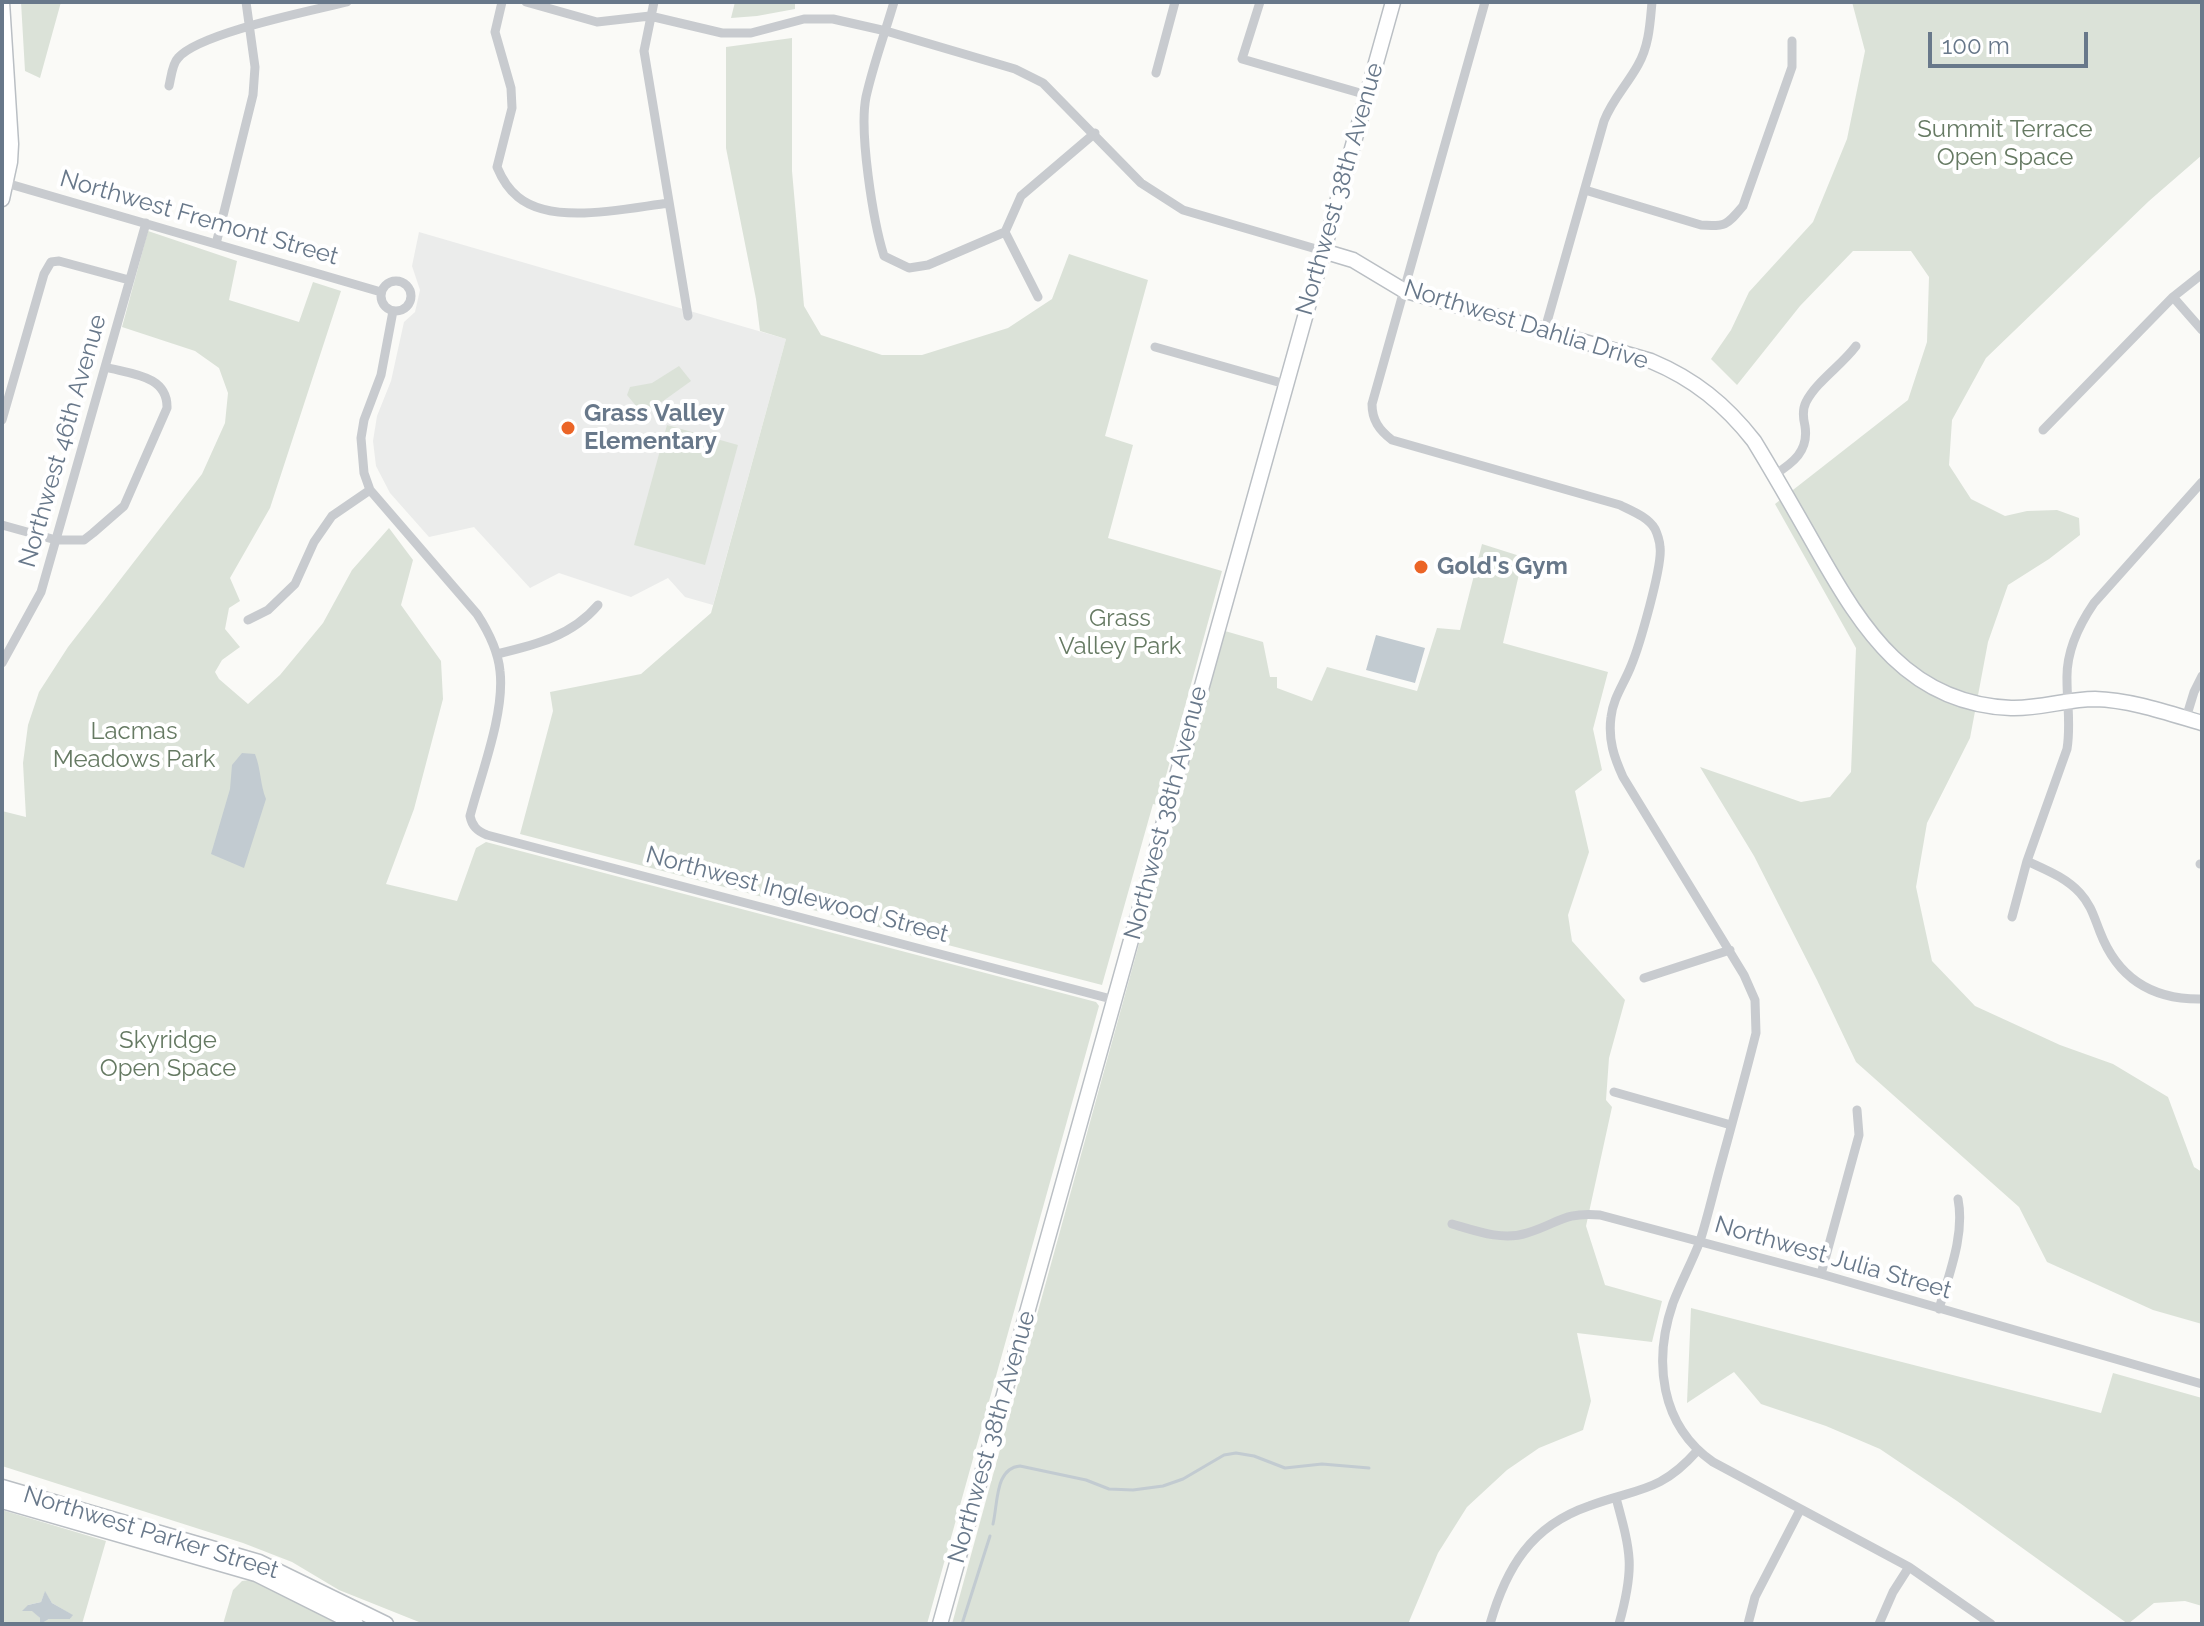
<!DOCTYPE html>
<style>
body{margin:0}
#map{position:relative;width:2204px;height:1626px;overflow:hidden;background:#fafaf7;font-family:Raleway,sans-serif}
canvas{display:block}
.frame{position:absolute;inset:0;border:4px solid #68788a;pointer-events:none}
.scale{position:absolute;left:1928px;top:32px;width:160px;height:36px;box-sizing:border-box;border:4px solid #68788a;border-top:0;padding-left:10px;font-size:24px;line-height:28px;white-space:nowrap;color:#68788a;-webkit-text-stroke:6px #fff;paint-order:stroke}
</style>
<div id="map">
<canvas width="2204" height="1626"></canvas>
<div class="frame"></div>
<div class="scale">100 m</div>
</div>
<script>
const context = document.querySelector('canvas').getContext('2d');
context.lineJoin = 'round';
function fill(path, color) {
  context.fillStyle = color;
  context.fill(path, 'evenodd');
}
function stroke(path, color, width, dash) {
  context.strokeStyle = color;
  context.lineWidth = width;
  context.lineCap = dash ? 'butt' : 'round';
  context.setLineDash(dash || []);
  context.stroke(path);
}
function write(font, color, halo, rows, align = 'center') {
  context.font = font + ' Raleway,sans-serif';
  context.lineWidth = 8;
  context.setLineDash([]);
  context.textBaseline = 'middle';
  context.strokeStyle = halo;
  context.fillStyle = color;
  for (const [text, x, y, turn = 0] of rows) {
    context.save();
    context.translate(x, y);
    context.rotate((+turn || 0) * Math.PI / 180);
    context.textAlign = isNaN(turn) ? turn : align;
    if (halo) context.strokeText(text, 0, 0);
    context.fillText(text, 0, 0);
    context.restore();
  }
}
const built = new Path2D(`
 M419,232L786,339L713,605L685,597L668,578L631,597L559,573L530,588L474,527L429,537L390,493L376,466L373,441L377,416L391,381L404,322L415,312L420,290L412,266Z`);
const green = new Path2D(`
 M21,2H61L40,78L25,71Z
 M735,2H795V9L757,16L731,18Z
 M1852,2H2202V155L2149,201L1986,358L1952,420L1949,465L1971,499L2005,516L2027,511L2057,510L2079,518L2080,535L2049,559L2008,585L1988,642L1970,738L1927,823L1916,887L1932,961L1975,1006L2060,1045L2113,1064L2168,1097L2194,1167L2202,1172V1324L2153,1310L2047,1262L2019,1207L1856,1062L1817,980L1754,856L1700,767L1801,802L1830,797L1851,772L1856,648L1775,504L1908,400L1927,342L1929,277L1911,251H1853L1800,306L1737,385L1711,359L1731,330L1749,292L1813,222L1847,139L1865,51Z
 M792,38V171L804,306L821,335L882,355H922L1008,328L1052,299L1069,254L1148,280L1105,436L1133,445L1108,538L1222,571L1158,805L1153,804L1102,985L520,834L553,711L550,692L641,674L711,613L786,339L760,331L756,299L726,148V47Z
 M148,231L237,261L229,300L299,322L313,282L341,291L270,508L230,578L240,601L229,608L225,629L240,647L222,660L215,672L219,679L248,704L280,675L323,623L352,570L389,528L413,560L401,605L441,661L443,699L414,809L386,884L457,901L476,848L486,842L1096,1002L1099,1006L927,1624H424L339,1590L292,1562L243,1543L2,1466V811L26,817L23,763L28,725L39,692L68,647L202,474L225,423L228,393L219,368L195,351L122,327Z
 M679,366L691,381L645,414L642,413L627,395L630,387L652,383Z
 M667,425L738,445L705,565L634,545Z
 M1482,544L1523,557L1503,643L1608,672L1593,729L1602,770L1575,791L1589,852L1568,915L1572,941L1625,1000L1609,1058L1606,1100L1612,1107L1586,1226L1605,1285L1662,1301L1652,1342L1577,1333L1591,1401L1583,1430L1539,1448L1507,1470L1467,1507L1438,1553L1408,1624H952L1225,631L1263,642L1270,677H1277V688L1312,701L1327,667L1417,691L1437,628L1460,630Z
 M1691,1308L2101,1413L2113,1373L2202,1398V1606L2185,1601L2154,1603L2128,1624L1957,1501L1880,1449L1826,1426L1761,1404L1734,1372L1687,1403Z
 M2,1510L106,1541L82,1624H2ZM45,1592L52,1603L72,1615L70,1619H49L40,1623V1618L28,1605L41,1602Z
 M250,1580L302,1601L343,1624H223L233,1590L242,1581Z`);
const water = new Path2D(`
 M1376,635L1425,648L1415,683L1366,670Z
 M242,753L255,754C261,769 260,784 266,799L244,868L211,854L230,789L232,765Z
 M45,1591L52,1603L73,1615L70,1619H49L40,1624V1618L32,1611H22L28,1605L41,1602Z`);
const stream = new Path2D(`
 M993,1524C998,1503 995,1468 1020,1466L1086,1480L1109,1489L1133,1490L1163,1486L1183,1479L1224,1455L1236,1453L1254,1456L1285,1468L1322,1464L1369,1468
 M962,1624L990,1536`);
const street = new Path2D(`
 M502,2L495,32L511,88L512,108L497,167C502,179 508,189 518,197C553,226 628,208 669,203
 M526,2L597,22L650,16L722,33H751L804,19H833L886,31L1015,69L1043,83L1141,183L1183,210L1323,251
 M654,2L644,51L688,316
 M894,2C885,33 873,65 866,97C859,132 873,221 884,256L909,268L928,265L1005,232L1021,196L1095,133
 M1260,2L1242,59L1367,95
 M1485,2L1372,404C1372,420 1379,430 1392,440L1620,505C1632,511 1648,517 1655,529C1657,533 1660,542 1660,547C1663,565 1639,647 1631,666C1624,684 1613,698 1611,717C1608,740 1614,757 1623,777L1744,975L1755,1000L1756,1033C1745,1077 1733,1120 1721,1164C1714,1189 1708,1216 1700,1241C1692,1262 1681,1282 1673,1303C1653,1361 1660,1425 1713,1462L1909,1567L1991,1624
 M1156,73L1175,2
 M169,86C171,78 172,64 178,58C199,33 311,11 347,2
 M6,183L381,292
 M1585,190L1701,225C1726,227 1727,225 1743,206L1792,67V41
 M1005,232L1038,297
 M216,244L253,95L255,67L246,2
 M381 296a15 15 0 1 1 30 0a15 15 0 1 1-30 0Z
 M2173,297L2202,330
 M393,311L381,375L364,420L361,438L364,473L370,490L477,614C488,631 498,650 500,671C505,713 481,774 470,816C472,826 477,831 487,835L1115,1000
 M1545,329L1604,121C1612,100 1627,85 1638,65C1649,46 1650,24 1652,2
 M1155,347L1285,384
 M2,420L44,274L51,262L59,261L129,280
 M2043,430L2173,297L2202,274
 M1774,475C1793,463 1809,451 1805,426C1803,418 1802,410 1806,402C1817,381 1841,366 1856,346
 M2,525L56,540H84L93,533L124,506L167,408C168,375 131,374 105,367
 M248,620L268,610L295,584L314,542L332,516L370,490
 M497,654C535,645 572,636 598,605
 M2,663L41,592L146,223
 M2186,718L2194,692L2202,676
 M2027,861C2046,870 2065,877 2080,893C2091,905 2094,917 2100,932C2118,979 2153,1000 2202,999
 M2200,864H2202
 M2012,917L2027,861L2067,749C2071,725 2067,704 2067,680C2066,653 2079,625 2094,603L2202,482
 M1644,978L1730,950
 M1614,1092L1731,1125
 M1452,1224C1476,1231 1503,1241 1527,1233C1560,1223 1562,1212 1600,1215L1821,1274L2202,1384
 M1821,1274L1859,1135L1857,1110
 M1939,1309C1949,1274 1965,1235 1958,1199
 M1616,1498C1631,1553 1635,1567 1619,1624
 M1490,1624C1506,1568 1531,1526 1589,1506C1637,1488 1660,1493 1697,1451
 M1748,1624L1755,1597L1800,1510
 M1879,1624L1893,1592L1909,1567`);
const secondary = new Path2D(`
 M2,199L10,162L11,144L2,2
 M1323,251L1353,260L1403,290L1651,361C1694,379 1725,404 1754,441C1776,477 1797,514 1818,551C1863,630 1909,704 2011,708C2040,709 2067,699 2095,699C2131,700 2168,713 2202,723
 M2,1487L259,1562L386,1624
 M2,1501L256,1574L356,1624
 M940,1624L1393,2`);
const markers = [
 [568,428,8,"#eb6527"],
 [1421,567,8,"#eb6527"]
];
const parkNames = [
 ["Summit Terrace",2005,130],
 ["Open Space",2005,158],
 ["Grass",1120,619],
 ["Valley Park",1120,647],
 ["Lacmas",134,732],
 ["Meadows Park",134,760],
 ["Skyridge",168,1041],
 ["Open Space",168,1069]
];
const streetNames = [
 ["Northwest 38th Avenue",1340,189,-74],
 ["Northwest Fremont Street",199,218,16],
 ["Northwest Dahlia Drive",1526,325,17],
 ["Northwest 46th Avenue",63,441,-74],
 ["Northwest 38th Avenue",1166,813,-75],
 ["Northwest Inglewood Street",797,895,15],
 ["Northwest Julia Street",1833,1258,16],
 ["Northwest 38th Avenue",992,1437,-74],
 ["Northwest Parker Street",151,1533,17]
];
const poiNames = [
 ["Grass Valley",584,414],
 ["Elementary",584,442],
 ["Gold's Gym",1437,567]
];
fill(built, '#ebeceb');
fill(green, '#dbe2d8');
fill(water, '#c2cbd1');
stroke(stream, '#c2cbd1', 3);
stroke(secondary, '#babfc4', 17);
stroke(street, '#c8cbcf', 9);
stroke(secondary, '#fff', 14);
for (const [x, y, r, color] of markers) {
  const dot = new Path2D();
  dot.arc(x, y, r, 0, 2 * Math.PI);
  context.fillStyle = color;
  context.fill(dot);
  stroke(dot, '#fff', 3);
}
write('24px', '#667a63', '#fff', parkNames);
write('24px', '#68788a', '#fff', streetNames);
write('bold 24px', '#68788a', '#fff', poiNames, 'left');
</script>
